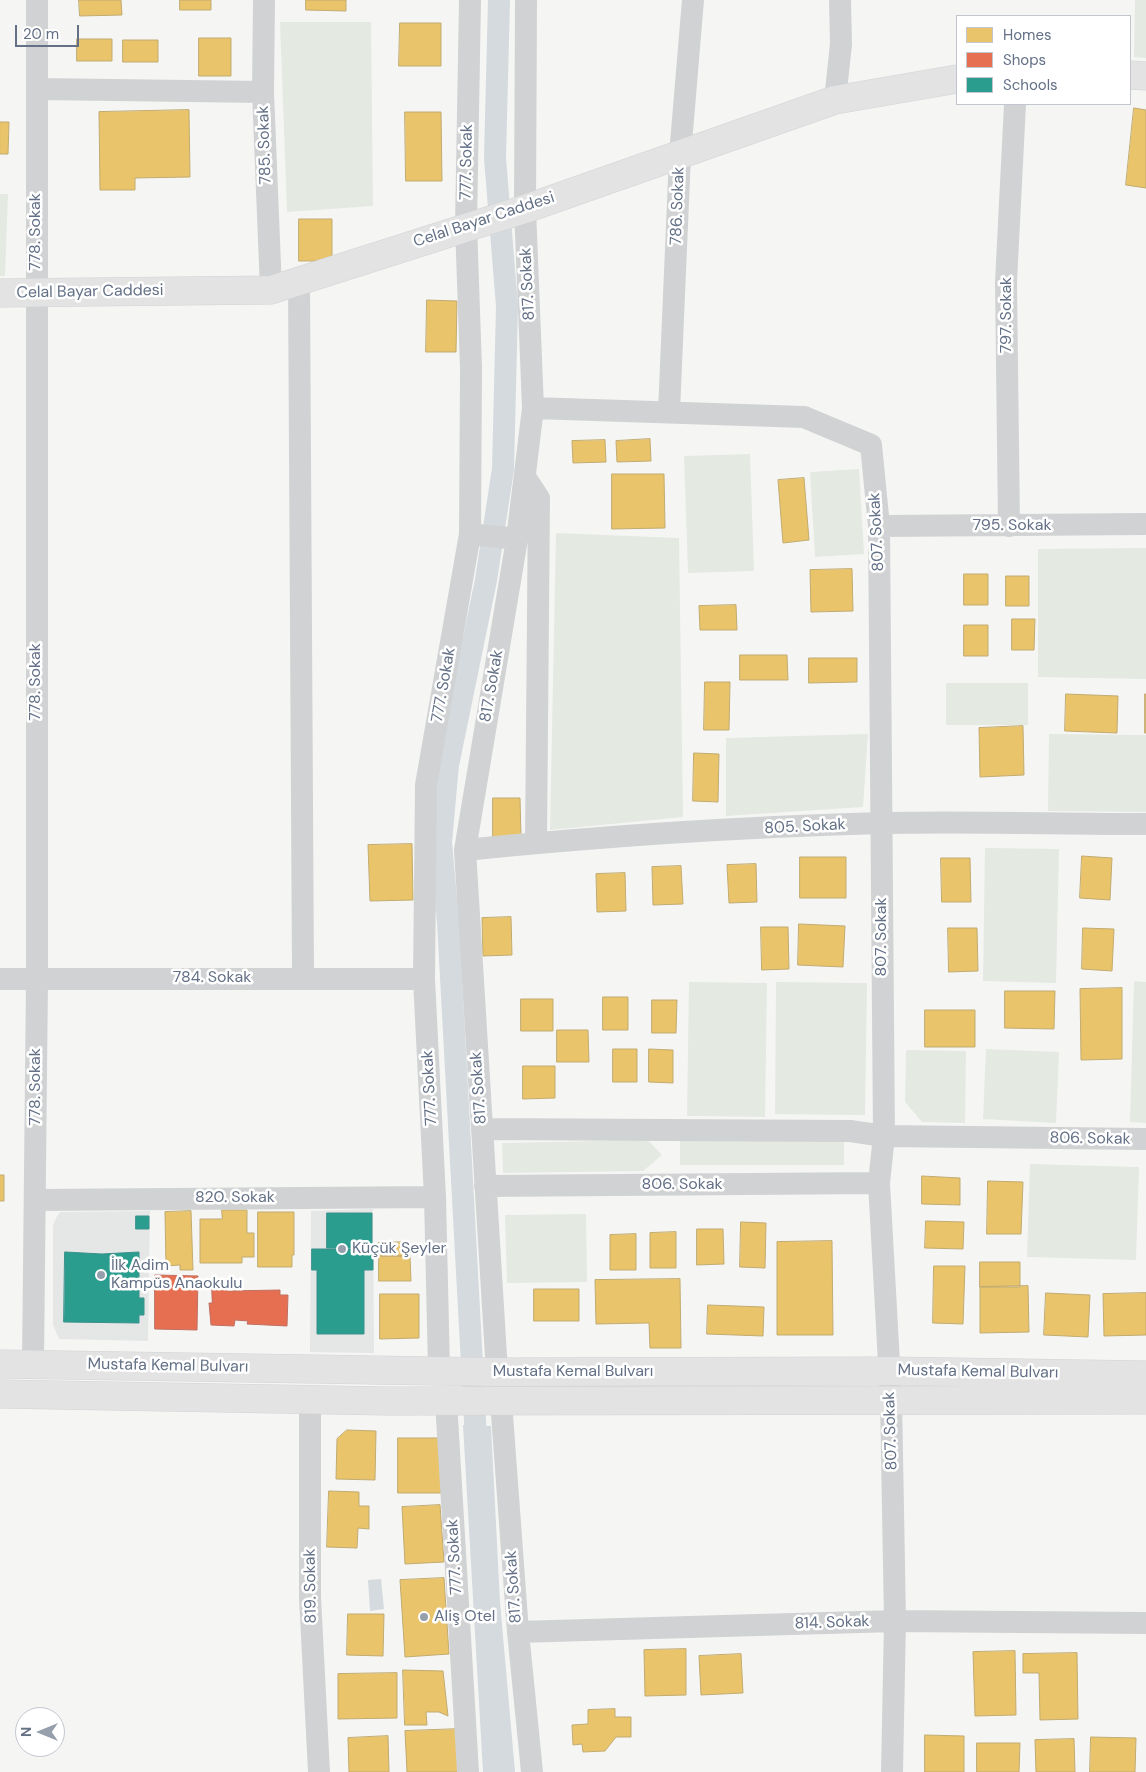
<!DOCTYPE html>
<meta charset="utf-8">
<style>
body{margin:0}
#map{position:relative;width:1146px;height:1772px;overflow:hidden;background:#f5f6f4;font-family:"DM Sans",sans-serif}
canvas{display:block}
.legend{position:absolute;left:956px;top:15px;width:175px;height:90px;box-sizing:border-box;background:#fff;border:1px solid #c1c6cf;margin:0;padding:6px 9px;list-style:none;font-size:15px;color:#637086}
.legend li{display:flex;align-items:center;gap:10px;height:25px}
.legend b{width:25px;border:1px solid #c1c6cf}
.north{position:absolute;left:15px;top:1707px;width:50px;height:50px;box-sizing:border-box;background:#fff;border:1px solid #c1c6cf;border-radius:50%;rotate:270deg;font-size:14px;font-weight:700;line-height:20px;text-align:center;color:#637086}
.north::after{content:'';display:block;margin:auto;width:18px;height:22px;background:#969fac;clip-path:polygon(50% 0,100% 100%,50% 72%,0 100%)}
.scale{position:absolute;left:15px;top:25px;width:64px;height:22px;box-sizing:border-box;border:2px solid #637086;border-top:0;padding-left:6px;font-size:15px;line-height:18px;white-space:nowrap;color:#637086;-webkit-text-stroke:4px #fff;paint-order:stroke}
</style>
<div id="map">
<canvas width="1146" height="1772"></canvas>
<ul class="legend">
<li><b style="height:14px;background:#e9c46a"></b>Homes</li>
<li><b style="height:14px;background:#e76f51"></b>Shops</li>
<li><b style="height:14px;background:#2a9d8f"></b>Schools</li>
</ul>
<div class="north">N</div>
<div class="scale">20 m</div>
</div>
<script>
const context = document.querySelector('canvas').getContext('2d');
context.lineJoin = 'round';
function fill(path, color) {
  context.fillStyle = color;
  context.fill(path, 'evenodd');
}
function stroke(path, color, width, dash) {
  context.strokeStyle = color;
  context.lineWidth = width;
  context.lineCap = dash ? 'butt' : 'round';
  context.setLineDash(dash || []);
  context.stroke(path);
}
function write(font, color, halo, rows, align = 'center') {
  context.font = font + ' "DM Sans",sans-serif';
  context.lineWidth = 5;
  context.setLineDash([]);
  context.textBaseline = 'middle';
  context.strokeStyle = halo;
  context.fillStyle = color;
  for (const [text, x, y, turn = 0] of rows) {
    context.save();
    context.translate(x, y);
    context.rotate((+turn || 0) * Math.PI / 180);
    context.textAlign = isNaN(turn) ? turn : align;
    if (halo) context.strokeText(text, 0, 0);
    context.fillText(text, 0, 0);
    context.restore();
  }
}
const built = new Path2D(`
 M373,1209L374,1353L310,1352L311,1211Z
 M150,1211L148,1341L59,1339L53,1325V1225L57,1216L60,1212Z`);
const green = new Path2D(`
 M1135,0H1146V58L1134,57Z
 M280,22H371L373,206L287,212Z
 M0,194H8L5,276H0Z
 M750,454L754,571L688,573L684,456Z
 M859,469L864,554L815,557L810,472Z
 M556,533L679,538L683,817L550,830Z
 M1146,548V679L1038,677V549Z
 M946,683H1028V725H946Z
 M868,734L863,807L726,816V738Z
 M1049,734L1146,735V812L1048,811Z
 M985,848L1059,849L1056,983L983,981Z
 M1134,981L1146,982V1123L1130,1122Z
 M689,982L767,983L765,1117L687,1116Z
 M776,982L867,983L865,1115L775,1114Z
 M986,1049L1059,1052L1056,1123L983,1119Z
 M906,1050L966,1051L965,1123L922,1122L905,1102Z
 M680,1139L844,1140V1165H680Z
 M648,1140L662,1155L643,1171L503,1173L502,1143Z
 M1030,1164L1139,1167L1136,1260L1027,1257Z
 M586,1214L587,1282L507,1283L505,1215Z`);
const water = new Path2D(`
 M463,1425L491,1426L500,1602L515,1772H483Z
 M381,1579L384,1609L370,1611L368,1580Z`);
const homes = new Path2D(`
 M79,0H121L122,15L80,16Z
 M180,0H211V10H180Z
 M306,0H346V11L306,10Z
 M400,23H441V66H399Z
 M199,38H231V76H199Z
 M77,39H112V61H77Z
 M123,40H158V62H123Z
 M1134,108L1146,110V188L1126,185Z
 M189,110L190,177L135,178V190H100L99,112Z
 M405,112H441L442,181H406Z
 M0,122H9L8,154H0Z
 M299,219H332V261H299Z
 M427,300L457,301L456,352H426Z
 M650,439L651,461L617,462L616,441Z
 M605,440L606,462L573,463L572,441Z
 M612,474H664L665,528L612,529Z
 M804,478L809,540L783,543L778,480Z
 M852,569L853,611L811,612L810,570Z
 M964,574H988V605H964Z
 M1006,576H1029V606H1006Z
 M736,605L737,630H700L699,606Z
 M1012,619H1035L1034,650H1012Z
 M964,625H988V656H964Z
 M740,655H787L788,680H740Z
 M809,658H857V682L809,683Z
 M705,682H730L729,730H704Z
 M1066,694L1118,696L1117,733L1065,731Z
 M1145,694H1146V733H1145Z
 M1023,726L1024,775L980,777L979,728Z
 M694,753L719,754L718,802L693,801Z
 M493,798H520L521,837H493Z
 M412,844L413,900L370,901L368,845Z
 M1082,856L1112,858L1110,900L1080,898Z
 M800,857H846V898H800Z
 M941,858H970L971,902H942Z
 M756,864L757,902L729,903L727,865Z
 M681,866L683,904L653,905L652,867Z
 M625,873L626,911L597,912L596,874Z
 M511,917L512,955L483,956L482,918Z
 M799,924L845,926L843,967L798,965Z
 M761,927H788L789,969L762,970Z
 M948,928H977L978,971L949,972Z
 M1083,928L1114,929L1112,971L1082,969Z
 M1122,988V1059L1081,1060L1080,989Z
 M1005,991H1055L1054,1029L1005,1028Z
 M603,997H628V1030H603Z
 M521,999H553V1031H521Z
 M652,1000H677L676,1033H652Z
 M925,1010H975V1047H925Z
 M557,1030H588L589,1062H557Z
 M613,1049H637V1082H613Z
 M649,1049L673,1050V1083L649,1082Z
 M523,1066H555V1098L523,1099Z
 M0,1175H4V1201H0Z
 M922,1176L960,1178V1205L922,1204Z
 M988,1181L1023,1182L1021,1234H987Z
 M222,1210H247V1233H254V1257H242V1263H200V1219H222Z
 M191,1211L193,1270H180V1265L166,1266L165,1212Z
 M258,1212H294V1255H292V1267H258Z
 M926,1221L964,1222L963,1249L925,1248Z
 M741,1222L766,1223L765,1268L740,1267Z
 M697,1229H723L724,1264L697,1265Z
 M676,1232V1268H650V1233Z
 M636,1234V1270H610V1235Z
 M832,1241L833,1335H777V1242Z
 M410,1242V1256H379L378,1243Z
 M379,1256H410L411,1281H379Z
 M980,1262H1020V1287H980Z
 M934,1266H965L963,1324L933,1323Z
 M680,1279L681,1348H650L649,1323L596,1324L595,1280Z
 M1028,1286L1029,1332L980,1333V1287Z
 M534,1289H579V1321H534Z
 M1046,1293L1090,1295L1088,1337L1044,1335Z
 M1146,1293V1335L1104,1336L1103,1294Z
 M380,1294H419V1338L380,1339Z
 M708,1305L764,1307L763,1336L707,1334Z
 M347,1430L376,1431L375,1480L336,1479L337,1439Z
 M398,1438H441V1493H398Z
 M329,1491L359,1492V1506H369V1529L358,1528L357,1548L327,1547Z
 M440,1505L444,1562L405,1564L402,1507Z
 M444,1578L449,1654L405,1657L400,1580Z
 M348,1614H384L383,1656L347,1655Z
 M686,1649V1695L645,1696L644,1650Z
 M1015,1651L1016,1715L975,1716L973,1652Z
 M1077,1653L1078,1719L1040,1720L1039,1673H1023V1654Z
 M741,1654L743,1693L701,1695L699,1656Z
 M403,1670L443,1671L448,1716L439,1712H426L427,1725H405Z
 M397,1673V1718L338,1719V1674Z
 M615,1709V1717H631V1737H616L605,1751L583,1752L582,1744L573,1745L572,1725L588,1724V1710Z
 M460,1729L462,1772H407L405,1731Z
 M925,1735L964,1736V1772H925Z
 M388,1736L389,1772H349L348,1738Z
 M1091,1737L1136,1738L1135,1772H1090Z
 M1074,1739L1075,1772H1036L1035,1740Z
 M977,1743H1020L1019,1772H977Z`);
const shops = new Path2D(`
 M155,1275L198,1276L197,1330L155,1329Z
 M212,1288H227V1291L280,1290V1295H288L287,1326L247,1324L248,1321L235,1320L234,1326L211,1325L209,1303H212Z`);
const schools = new Path2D(`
 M327,1213H372V1248H327Z
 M136,1216H149V1229H136Z
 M312,1249H373V1270H364V1334H317V1270H312Z
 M65,1252L102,1254L139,1252V1298H144V1315H139V1323L64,1322Z`);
const canal = new Path2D(`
 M477,1457L448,922L441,842L448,765L486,580L503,469L507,306L495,158L499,0`);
const street = new Path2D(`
 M264,0L263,92L271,290
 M37,89L263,92
 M835,100L841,44L840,0
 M299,281L303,978
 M533,408L804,417L871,445L879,526L884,1136L879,1183L891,1399L895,1621L892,1772
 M669,412L680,155L693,0
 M525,477L539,498L536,843
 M879,526L1146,524
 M1009,526L1006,282L1015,104
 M470,534L517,539
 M465,850C602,836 742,827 881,823C969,821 1058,824 1146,824
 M0,979H424
 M482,1129L850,1131L884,1136L1146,1139
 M485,1186L879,1183
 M36,1200L435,1197
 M33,1363L37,978V0
 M439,1370L435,1197L424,979L426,785L470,534L471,368L466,225L470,0
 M497,1372L465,850L517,539L533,408L525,209L526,0
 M310,1400V1597L319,1772
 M446,1401L468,1772
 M501,1401L518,1632L532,1772
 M518,1632L895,1621L1146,1623`);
const secondary = new Path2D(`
 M1130,75L1146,76
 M0,293L271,290L525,209L835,100L957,79
 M0,1364L497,1372L889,1371L1146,1375
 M0,1394L387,1401L1146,1400`);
const markers = [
 [342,1249,5,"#969fac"],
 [101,1275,5,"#969fac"],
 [424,1617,5,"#969fac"]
];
const streetNames = [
 ["785. Sokak",265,145,-92],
 ["777. Sokak",467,162,-89],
 ["786. Sokak",678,206,-88],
 ["Celal Bayar Caddesi",484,220,-18],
 ["778. Sokak",36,232,-90],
 ["817. Sokak",528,284,-93],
 ["Celal Bayar Caddesi",90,292,-1],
 ["797. Sokak",1007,315,-90],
 ["795. Sokak",1012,526],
 ["807. Sokak",877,532,-93],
 ["778. Sokak",36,682,-90],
 ["777. Sokak",444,685,-80],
 ["817. Sokak",492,686,-80],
 ["805. Sokak",805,827,-3],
 ["807. Sokak",882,937,-90],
 ["784. Sokak",212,978],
 ["778. Sokak",36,1087,-90],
 ["777. Sokak",430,1088,-93],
 ["817. Sokak",479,1088,-94],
 ["806. Sokak",1090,1139,1],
 ["806. Sokak",682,1185],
 ["820. Sokak",235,1198],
 ["Mustafa Kemal Bulvarı",168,1366,1],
 ["Mustafa Kemal Bulvarı",573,1372],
 ["Mustafa Kemal Bulvarı",978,1372,1],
 ["807. Sokak",891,1431,-92],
 ["777. Sokak",455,1557,-93],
 ["819. Sokak",311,1586,-91],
 ["817. Sokak",514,1587,-94],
 ["814. Sokak",832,1623,-2]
];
const poiNames = [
 ["Küçük Şeyler",352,1249],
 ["İlk Adim",111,1266],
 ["Kampüs Anaokulu",111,1284],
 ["Aliş Otel",434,1617]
];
fill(built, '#e5e6e6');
fill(green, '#e4e9e2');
fill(water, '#d4dade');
fill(homes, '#e9c46a');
stroke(homes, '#c1ab72', 1);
fill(shops, '#e76f51');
stroke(shops, '#bf6f61', 1);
fill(schools, '#2a9d8f');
stroke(schools, '#3b908c', 1);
stroke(canal, '#d4dade', 22);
stroke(secondary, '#d1d3d4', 29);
stroke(street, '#d1d2d3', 22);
stroke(secondary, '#e3e3e4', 28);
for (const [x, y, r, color] of markers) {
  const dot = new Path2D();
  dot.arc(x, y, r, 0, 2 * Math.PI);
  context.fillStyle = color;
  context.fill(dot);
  stroke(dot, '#fff', 2);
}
write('16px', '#637086', '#fff', streetNames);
write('16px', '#637086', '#fff', poiNames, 'left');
</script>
